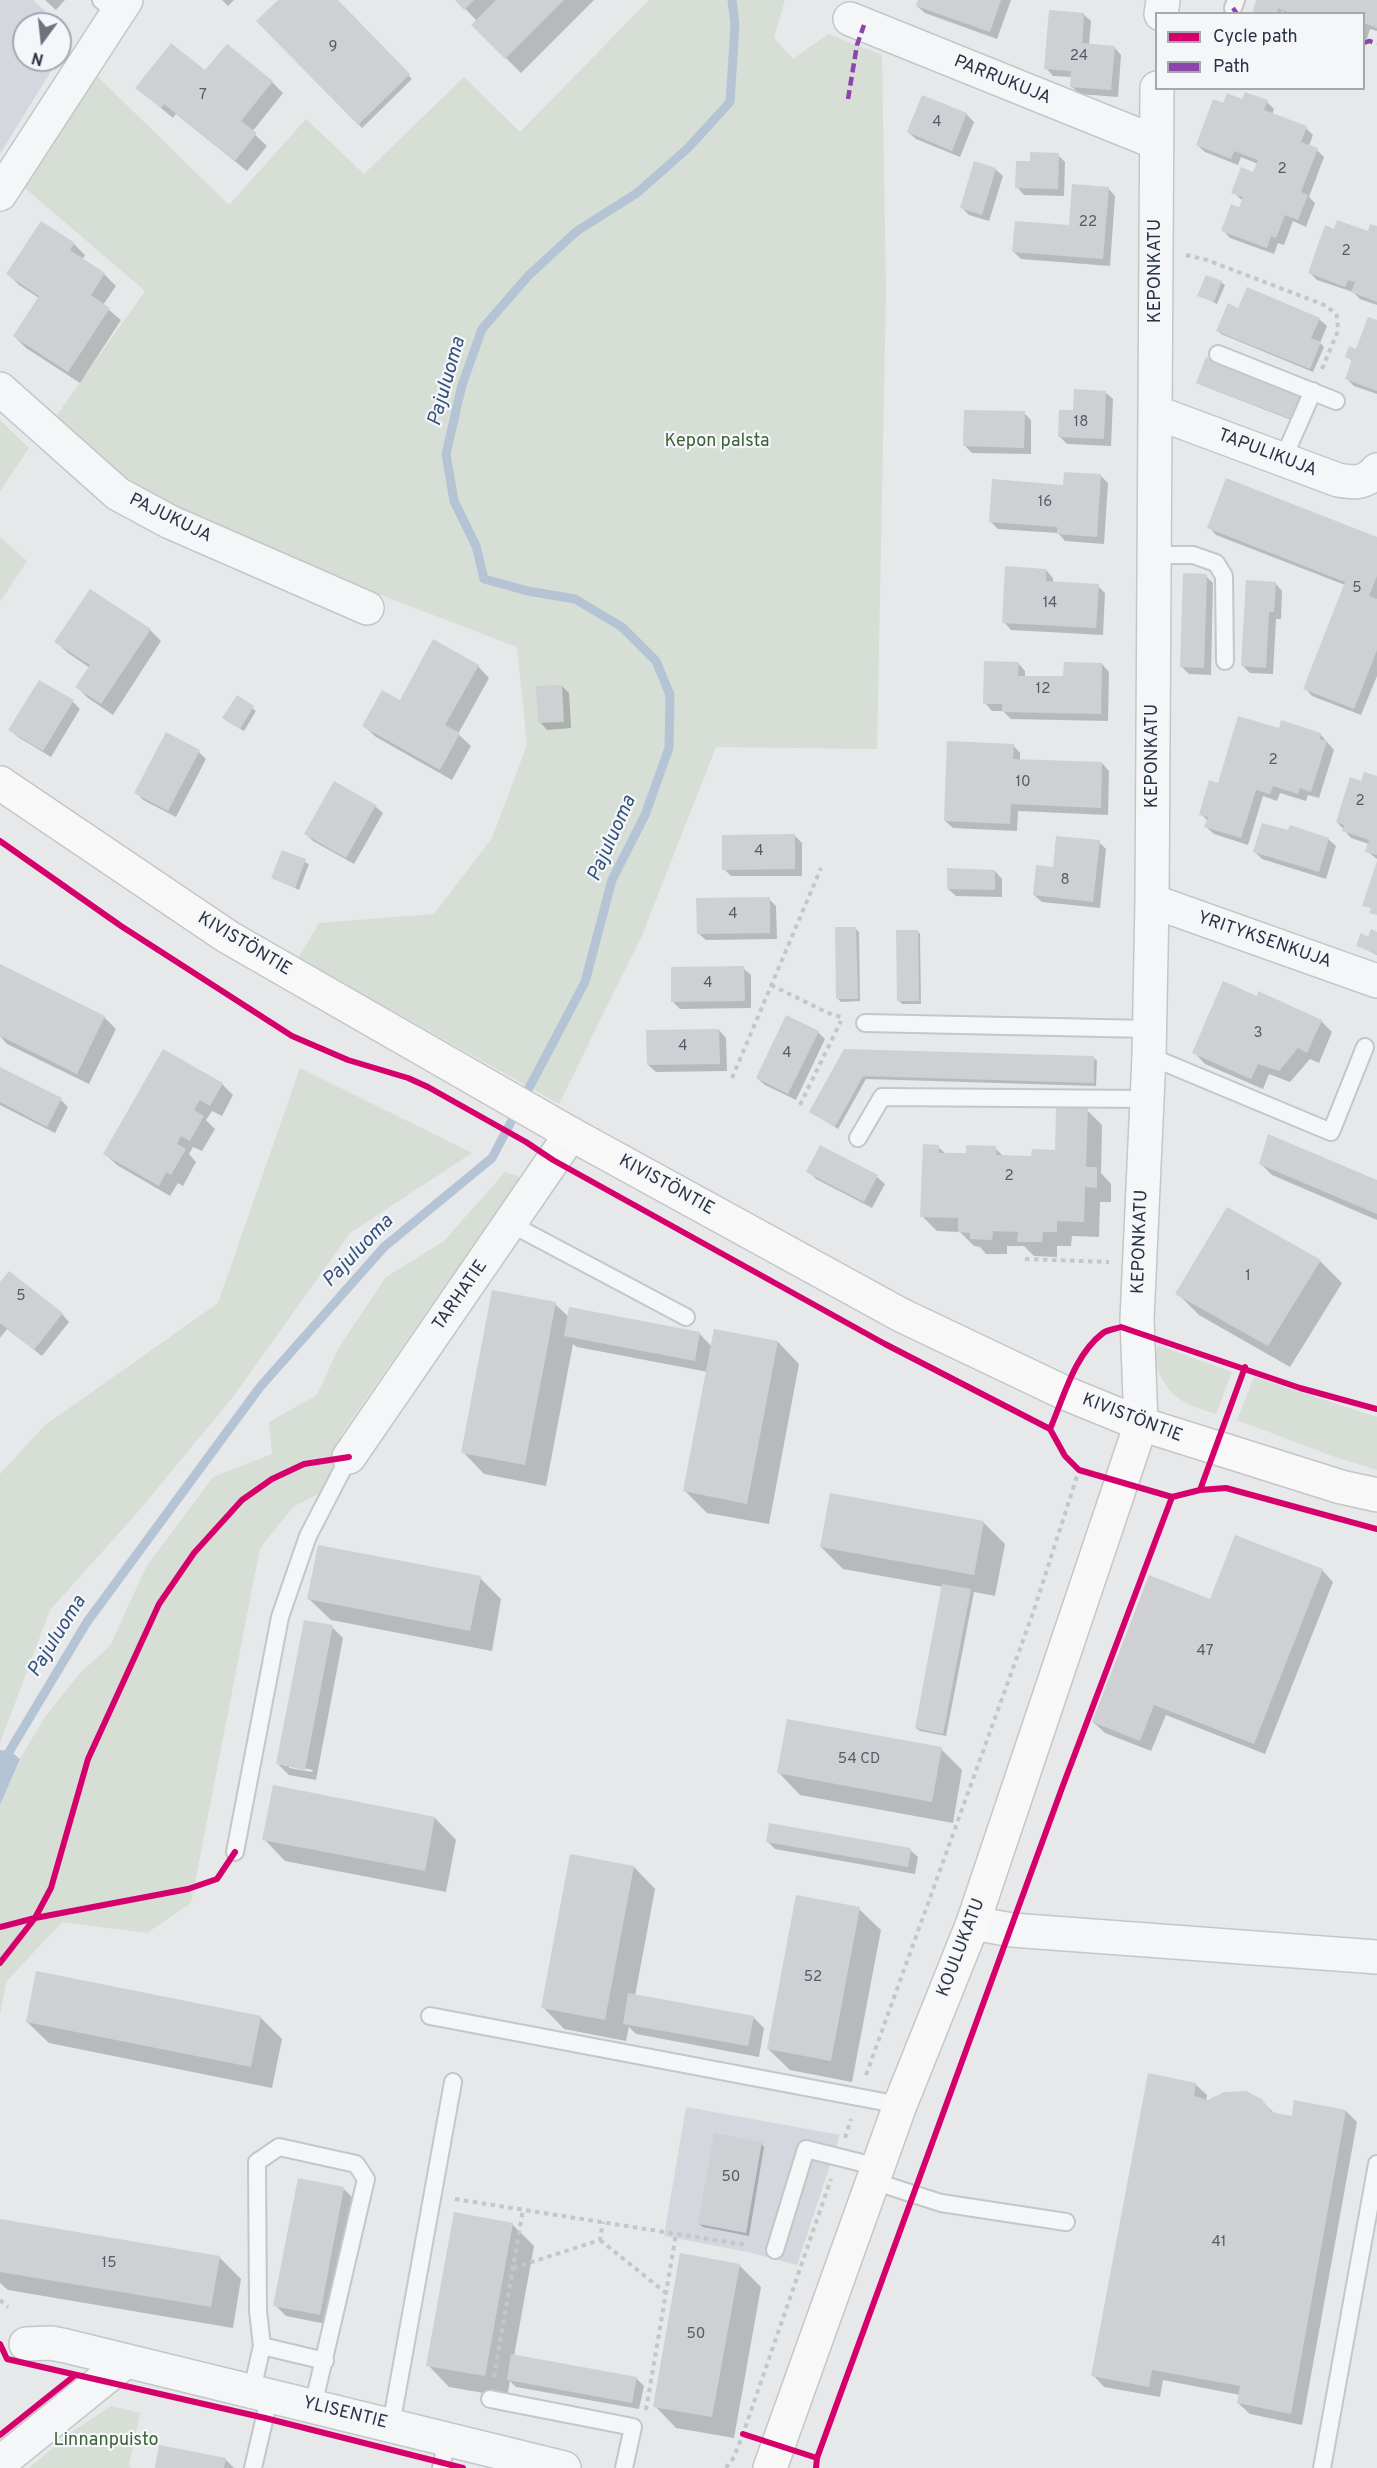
<!DOCTYPE html>
<meta charset="utf-8">
<style>
body{margin:0}
#map{position:relative;width:1377px;height:2468px;overflow:hidden;background:#e6e8ea;font-family:Overpass,sans-serif}
canvas{display:block}
.legend{position:absolute;left:1155px;top:12px;width:210px;height:78px;box-sizing:border-box;background:#f4f6f9;border:2px solid #a4a8b1;margin:0;padding:8px 10px;list-style:none;font-size:18px;color:#2b3445}
.legend li{display:flex;align-items:center;gap:12px;height:30px}
.legend b{width:30px;border:2px solid #a4a8b1}
.north{position:absolute;left:12px;top:12px;width:60px;height:60px;box-sizing:border-box;background:#f4f6f9;border:2px solid #a4a8b1;border-radius:50%;rotate:195deg;font-size:16px;font-weight:700;line-height:24px;text-align:center;color:#2b3445}
.north::after{content:'';display:block;margin:auto;width:21px;height:27px;background:#6c737f;clip-path:polygon(50% 0,100% 100%,50% 72%,0 100%)}
</style>
<div id="map">
<canvas width="1377" height="2468"></canvas>
<ul class="legend">
<li><b style="height:8px;background:#d6006c"></b>Cycle path</li>
<li><b style="height:8px;background:#8e44ad"></b>Path</li>
</ul>
<div class="north">N</div>
</div>
<script>
const context = document.querySelector('canvas').getContext('2d');
context.lineJoin = 'round';
function fill(path, color) {
  context.fillStyle = color;
  context.fill(path, 'evenodd');
}
function stroke(path, color, width, dash) {
  context.strokeStyle = color;
  context.lineWidth = width;
  context.lineCap = dash ? 'butt' : 'round';
  context.setLineDash(dash || []);
  context.stroke(path);
}
function write(font, color, halo, rows, align = 'center') {
  context.font = font + ' Overpass,sans-serif';
  context.lineWidth = 4.5;
  context.setLineDash([]);
  context.textBaseline = 'middle';
  context.strokeStyle = halo;
  context.fillStyle = color;
  for (const [text, x, y, turn = 0] of rows) {
    context.save();
    context.translate(x, y);
    context.rotate((+turn || 0) * Math.PI / 180);
    context.textAlign = isNaN(turn) ? turn : align;
    if (halo) context.strokeText(text, 0, 0);
    context.fillText(text, 0, 0);
    context.restore();
  }
}
const built = new Path2D(`
 M0,0H33L59,24H24V60H58L0,154Z
 M686,2107L840,2135L797,2265L748,2252L664,2236Z`);
const green = new Path2D(`
 M649,0H785L774,38L793,59L828,34L882,55L886,292L877,749L716,747L643,933L559,1104L298,958L319,923L434,914L492,838L527,745L517,647L370,591L121,481L55,418L145,291L19,183L95,74L229,205L306,119L364,174L464,77L520,132Z
 M0,420L29,448L0,491Z
 M0,537L27,561L0,602Z
 M300,1068L472,1153L350,1233L232,1398L137,1513L50,1610L0,1743V1474L44,1426L218,1303Z
 M505,1172L520,1177L341,1435L326,1490L293,1507L260,1548L191,1903L147,1933L62,1922L6,1982L0,2015V1805L20,1759L44,1718L80,1673L110,1646L146,1567L213,1477L272,1454L269,1422L317,1395L339,1347L386,1277L444,1241Z
 M1158,1345L1232,1372L1216,1414C1178,1402 1168,1397 1153,1359Z
 M1254,1377L1377,1417V1470L1335,1457L1237,1420Z
 M111,2406L140,2413L129,2465L131,2468H29L69,2434Z`);
const water = new Path2D(`
 M0,1750L10,1751L20,1759L0,1805Z`);
const shadow = new Path2D(`
 M45,0H65L56,10Z
 M222,0H234L228,6Z
 M280,0H336L412,79L362,128L259,21Z
 M457,0H594L521,73L473,25L477,21Z
 M919,0H1011L997,39L925,13L917,6Z
 M1258,0H1377V31L1370,29L1366,42H1364V14H1285L1282,10L1281,14H1253Z
 M1083,14L1091,21L1089,45L1114,47L1121,55L1118,97L1079,94L1071,86L1072,77L1053,76L1046,68Z
 M205,73L272,82L283,93L252,132L267,146L247,171L176,114L173,118L137,88Z
 M1243,101L1267,102L1274,109L1272,115L1306,128L1313,135L1309,146L1317,150L1324,157L1309,197L1315,203L1306,227L1293,221L1284,245L1278,243L1274,254L1230,238L1223,230L1240,209L1243,201L1233,192L1254,174L1258,164L1241,157L1238,165L1205,152L1197,145L1224,105Z
 M966,114L974,122L960,157L916,139L908,132Z
 M1058,155L1065,162L1064,196L1024,195L1017,187L1032,163Z
 M995,169L1003,176L989,221L969,215L961,207Z
 M1108,188L1115,196L1110,266L1021,259L1014,252L1071,227Z
 M1377,228V305L1360,299L1353,292L1317,280L1310,273L1335,231L1369,233Z
 M74,244L85,255L82,260L104,274L116,286L103,305L121,320L80,383L26,348L14,336L39,298L19,285L8,274Z
 M1221,282L1225,285L1217,304L1199,295Z
 M1239,310L1319,319L1327,326L1320,343L1324,347L1313,372L1221,334L1218,331Z
 M1377,321V394L1354,386L1347,379L1353,362L1347,357L1357,351Z
 M1198,382L1299,395L1303,399L1294,421L1201,385Z
 M1105,392L1113,399L1111,446L1067,444L1059,436L1074,412Z
 M1024,413L1031,420V454L972,453L964,445Z
 M1101,476L1108,483L1104,544L1065,541L1058,533L998,529L991,522L1064,486Z
 M1209,527L1377,539V676L1361,715L1312,696L1305,688L1345,585L1216,535Z
 M1046,570L1053,578V583L1098,586L1105,593L1103,635L1011,630L1004,622Z
 M1206,576L1213,583L1211,675L1189,674L1182,667Z
 M1275,583L1282,591L1281,619H1276L1273,674L1250,673L1243,666Z
 M90,591L150,630L161,641L113,715L88,698L77,687L90,668L68,653L56,642Z
 M1018,663L1025,671V677L1065,678L1102,664L1109,672L1108,721L1011,719L1003,711H992L985,703Z
 M478,666L489,678L458,734L471,746L452,780L376,737L364,726L400,702Z
 M562,686L569,693L571,728L547,730L540,722Z
 M237,697L256,711L244,731L227,721Z
 M73,702L80,709L51,757L18,737L10,730Z
 M1280,730L1321,735L1334,750L1319,798L1308,795L1306,801L1280,793L1277,801L1263,796L1248,845L1214,834L1206,827L1208,821L1201,814Z
 M1013,745L1020,753V760L1102,763L1109,771L1108,815L1018,811L1017,831L953,828L945,821Z
 M199,752L206,759L176,817L143,800L136,792Z
 M1377,777V859L1367,851L1369,844L1351,838L1337,822L1362,783Z
 M375,806L383,813L354,864L313,841L306,834Z
 M1289,832L1328,839L1336,846L1326,879L1262,859L1255,852Z
 M794,835L802,843V876H731L724,869Z
 M1099,842L1106,849L1100,908L1042,902L1034,895L1054,868Z
 M283,852L309,864L299,890L273,878Z
 M995,871L1002,879V897L956,896L948,889Z
 M769,899L776,906L777,939L706,940L698,933Z
 M856,929L859,932L860,1001L841,1002L837,998Z
 M917,931L920,934L921,1004H902L899,1001Z
 M1377,933V955L1357,945L1369,939Z
 M0,966L105,1018L116,1029L89,1084L7,1044L0,1036Z
 M743,968L751,975V1008L680,1009L673,1002Z
 M1321,1021L1332,1032L1319,1063L1310,1059L1290,1082L1269,1074L1263,1089L1205,1064L1194,1052Z
 M719,1030L726,1038L727,1071L656,1072L648,1065Z
 M818,1032L825,1039L796,1100L765,1085L757,1078Z
 M845,1050L1094,1058L1097,1061L1096,1086L866,1079L838,1129L811,1112Z
 M0,1069L61,1100L68,1107L55,1133L0,1105Z
 M222,1084L233,1095L222,1116L212,1111L206,1120L215,1129L202,1151L193,1147L189,1154L196,1162L183,1186L178,1183L170,1196L117,1165L105,1154Z
 M1087,1110L1102,1125L1101,1173L1111,1184V1202H1100L1099,1237L1072,1236L1071,1246H1057V1257L1034,1256L1024,1246H1007V1254H986L980,1247L974,1246L960,1232L937,1231L922,1216L938,1147L946,1154L967,1155L995,1148L1004,1157L1033,1158L1056,1151Z
 M821,1147L877,1177L885,1184L872,1208L816,1179L808,1171Z
 M1261,1164L1377,1182V1220L1272,1175Z
 M1320,1261L1342,1283L1290,1367L1199,1315L1177,1293Z
 M0,1284L62,1314L69,1322L42,1356L7,1329L0,1338Z
 M555,1304L569,1317L699,1333L712,1347L778,1342L799,1364L769,1524L707,1513L685,1491L708,1372L577,1347L573,1344L546,1486L484,1474L463,1452Z
 M983,1522L1005,1544L995,1596L974,1592L946,1736L920,1731L916,1728L943,1587L843,1569L821,1547Z
 M1322,1570L1333,1582L1265,1754L1166,1715L1151,1751L1105,1733L1093,1722L1211,1601Z
 M480,1578L501,1599L492,1651L331,1620L309,1599Z
 M332,1627L343,1638L316,1780L289,1775L278,1764ZM289,1765L313,1770L312,1772L289,1768Z
 M941,1749L962,1770L953,1823L800,1795L779,1773Z
 M435,1818L456,1840L446,1892L285,1861L264,1839Z
 M768,1842L910,1850L918,1857L915,1874L775,1849Z
 M634,1867L655,1889L635,1996L753,2017L764,2028L759,2057L636,2034L629,2027L626,2041L564,2029L543,2007Z
 M859,1909L881,1930L852,2082L790,2070L768,2049Z
 M260,2017L282,2039L272,2088L49,2043L27,2022Z
 M1195,2084L1207,2095L1206,2101L1261,2100L1275,2114L1293,2117L1346,2111L1357,2122L1302,2425L1250,2414L1238,2403L1240,2395L1163,2380L1160,2397L1104,2387L1093,2375Z
 M761,2143L764,2147L749,2236L703,2227L699,2224Z
 M344,2189L355,2200L331,2325L286,2316L275,2305Z
 M0,2220L219,2257L241,2279L233,2328L8,2290L0,2283Z
 M512,2224L534,2246L514,2356L636,2378L644,2386L639,2409L516,2387L510,2381L507,2397L449,2387L428,2365Z
 M739,2265L761,2287L734,2438L676,2428L655,2406Z
 M225,2459L234,2468H157Z`);
const stream = new Path2D(`
 M0,1767L87,1622L260,1387L384,1247L492,1158L585,982L612,880L645,815L669,748L670,695L656,661L622,627L575,599L528,591L484,579L476,546L454,501L446,454L462,385L482,329L529,275L577,231L637,193L688,148L730,102L735,25L732,0`);
const building = new Path2D(`
 M278,0H338L410,74L358,125L256,21Z
 M455,0H474L464,10Z
 M496,0H564L505,59L471,25Z
 M918,0H1001L990,32L916,6Z
 M1256,0H1377V28L1364,23V14H1293L1278,8L1277,14H1252Z
 M1049,10L1084,13L1082,43L1115,46L1111,90L1070,87L1071,71L1044,69Z
 M171,43L205,70L227,44L273,81L241,121L257,133L235,161L164,104L161,108L135,88Z
 M1245,92L1268,100L1264,110L1307,126L1301,142L1318,148L1301,192L1308,195L1298,220L1285,215L1276,238L1271,236L1267,248L1221,231L1231,204L1239,207L1243,197L1231,193L1241,167L1253,172L1258,160L1234,151L1231,159L1196,145L1213,99L1223,103L1227,93L1242,99Z
 M922,95L967,113L952,151L907,132Z
 M1030,152L1059,153L1058,189L1015,188L1016,161H1030Z
 M974,161L996,168L982,215L960,208Z
 M1072,184L1109,187L1103,259L1012,252L1015,221L1069,225Z
 M1337,220L1368,231L1370,224L1377,226V302L1351,292L1355,282L1348,280L1345,287L1308,273L1325,225L1334,229Z
 M41,221L75,243L70,250L105,273L91,295L110,308L68,372L13,336L39,296L6,274Z
 M1206,275L1222,281L1214,302L1197,296Z
 M1247,287L1320,318L1311,338L1321,342L1310,369L1216,331L1228,303L1238,308Z
 M1368,317L1377,320V391L1345,379L1352,360L1345,357L1349,346L1356,349Z
 M1206,357L1300,394L1291,419L1196,383Z
 M1074,389L1106,391L1104,439L1058,437L1059,410H1073Z
 M964,410L1025,411L1024,448L963,446Z
 M1064,472L1101,474L1097,537L1057,534V527L989,522L992,479L1063,485Z
 M1226,478L1377,537V576L1369,596L1377,599V650L1354,709L1303,689L1345,582L1207,528Z
 M1005,566L1046,569V581L1099,584L1096,628L1002,623Z
 M1183,573L1207,574L1204,668L1180,667Z
 M1246,580L1276,582L1274,612H1269L1266,668L1241,666Z
 M90,589L151,629L101,704L75,687L90,665L54,642Z
 M433,639L479,665L445,725L460,733L440,770L362,726L382,690L400,700Z
 M984,661L1019,662L1018,676H1063L1064,662L1102,663L1101,714L1002,712V704H983Z
 M39,680L74,700L43,751L8,730Z
 M562,685L564,722L538,723L536,686Z
 M237,695L254,706L240,729L222,718Z
 M1238,716L1279,728L1281,720L1321,733L1320,739L1327,741L1311,792L1300,788L1298,794L1273,786L1270,794L1256,790L1241,838L1204,827L1208,817L1199,815L1209,780L1218,783Z
 M166,732L200,750L168,811L134,793Z
 M947,741L1014,744L1013,759L1102,762L1101,808L1011,804L1010,824L944,821Z
 M1364,772L1377,776V855L1365,852L1369,840L1342,831L1344,825L1336,822L1350,777L1361,781Z
 M334,781L376,805L346,858L304,834Z
 M1262,823L1288,830L1290,825L1329,838L1319,872L1253,852Z
 M795,834V869L722,870V835Z
 M1056,836L1100,840L1093,902L1033,895L1036,865L1053,867Z
 M282,850L306,859L295,888L271,878Z
 M1377,861V915L1369,913L1371,908L1362,906Z
 M947,868L995,870V890L947,889Z
 M770,897V933L697,934L696,898Z
 M835,927H856L858,999H836Z
 M1371,929L1377,932V954L1356,946L1361,933L1368,937Z
 M896,930H918L919,1001H897Z
 M0,964L105,1016L77,1074L0,1036Z
 M744,966L745,1001L671,1002V967Z
 M1223,981L1257,996L1258,991L1322,1020L1307,1053L1298,1048L1279,1071L1258,1064L1251,1079L1192,1053Z
 M786,1015L819,1031L788,1094L756,1078Z
 M719,1029L720,1064L647,1065L646,1030Z
 M163,1049L223,1083L210,1106L200,1100L194,1110L204,1116L190,1141L181,1136L177,1144L186,1149L171,1175L166,1172L159,1186L103,1154Z
 M844,1049L1094,1056V1083L863,1076L835,1127L809,1112Z
 M0,1067L62,1098L47,1127L0,1102Z
 M1056,1107L1088,1108L1086,1167H1097V1188L1085,1187L1084,1222L1057,1221V1232H1043L1042,1242H1017L1018,1232L993,1231L992,1240L970,1239V1233L958,1232V1218L920,1217L923,1144L939,1145V1153H966V1145L996,1146V1155L1031,1156L1032,1149L1055,1150Z
 M1268,1134L1377,1180V1214L1259,1164Z
 M820,1145L878,1175L864,1202L806,1172Z
 M1227,1207L1321,1260L1268,1346L1175,1294Z
 M9,1271L63,1313L34,1350L0,1323V1282Z
 M492,1290L556,1302L525,1465L461,1453Z
 M569,1307L700,1332L695,1361L564,1336Z
 M714,1329L778,1341L747,1504L683,1491Z
 M830,1493L984,1521L974,1575L820,1547Z
 M1235,1535L1323,1569L1254,1744L1154,1705L1140,1741L1092,1722L1149,1575L1210,1599Z
 M318,1545L481,1576L470,1631L307,1599Z
 M942,1584L971,1589L943,1734L915,1728Z
 M304,1620L333,1625L305,1770L276,1764Z
 M787,1719L942,1747L932,1802L777,1773Z
 M273,1785L435,1817L425,1871L262,1840Z
 M769,1823L911,1848L908,1867L766,1842Z
 M570,1854L634,1866L605,2020L541,2008Z
 M796,1895L860,1907L831,2061L767,2049Z
 M36,1971L261,2016L251,2067L26,2022Z
 M628,1993L754,2016L748,2046L623,2024Z
 M1148,2073L1196,2083L1194,2096L1208,2100L1224,2092L1246,2091L1262,2099L1271,2112L1292,2116L1294,2100L1346,2110L1291,2414L1237,2403L1240,2386L1152,2370L1149,2387L1091,2376Z
 M714,2133L762,2142L746,2233L698,2224Z
 M298,2178L344,2187L320,2315L273,2306Z
 M454,2212L513,2223L485,2376L426,2366Z
 M0,2219L220,2256L211,2307L0,2272Z
 M680,2253L740,2264L712,2417L653,2407Z
 M511,2354L637,2377L632,2403L507,2380Z
 M159,2445L226,2458L224,2468H155Z`);
const path = new Path2D(`
 M1186,255L1207,260L1327,306L1337,316L1338,331L1321,371
 M771,985L828,1013L844,1018
 M732,1078L821,868
 M800,1105L841,1021
 M1025,1259L1109,1262
 M866,2075L1034,1610L1079,1470
 M845,2138L851,2119
 M455,2199L747,2245
 M600,2240L666,2293
 M513,2268L600,2240L603,2222
 M0,2300L8,2307
 M494,2377L523,2210
 M646,2410L676,2234
 M726,2468L734,2457L743,2434L831,2179`);
const lane = new Path2D(`
 M101,0L117,14
 M1233,8L1236,0
 M1218,354L1336,401
 M1283,459L1313,391
 M1154,555H1193L1216,563L1224,576L1225,661
 M865,1023L1150,1029
 M1149,1056L1331,1132L1365,1047
 M858,1138L882,1097L1147,1099
 M511,1224L686,1317
 M235,1852L280,1617L308,1536L349,1457
 M430,2016L900,2105
 M873,2181L941,2203L1066,2222
 M775,2250L806,2149L878,2167
 M262,2346L325,2361
 M252,2390L262,2346L258,2311L257,2162L279,2147L356,2164L366,2179L313,2406
 M490,2399L633,2427L624,2468
 M391,2425L453,2082
 M253,2468L270,2395
 M441,2468L447,2439
 M1322,2468L1377,2164`);
const street = new Path2D(`
 M1161,14L1163,0
 M850,19L1155,142
 M0,194L126,0
 M0,389L118,494L170,522L367,608
 M1155,412L1338,480C1355,483 1365,484 1377,470
 M1152,901L1377,981
 M1141,1424L1137,1319L1149,1056L1152,901L1157,88
 M349,1457L571,1134
 M973,1923L1012,1930L1377,1957
 M26,2344L51,2343L66,2346L564,2468
 M0,2463L126,2361`);
const secondary = new Path2D(`
 M0,783L228,937L571,1134L901,1315L1065,1393L1141,1424L1341,1487L1377,1495
 M770,2468L900,2105L973,1923L1141,1424`);
const quiet = new Path2D(`
 M1233,8L1237,14
 M1364,43L1369,41L1377,43
 M848,99L857,45L864,25`);
const cycleway = new Path2D(`
 M0,841L121,926L292,1036L348,1060L408,1078L428,1087L526,1142L553,1160L885,1344L1050,1429L1065,1456L1079,1470L1172,1497L1200,1490L1226,1488L1377,1529
 M1050,1429C1064,1397 1074,1355 1103,1333C1107,1330 1115,1329 1121,1327L1300,1388L1377,1409
 M1200,1490L1245,1367
 M0,1927L35,1918L51,1888L88,1759L159,1604L194,1553L242,1500L272,1479L304,1464L349,1457
 M0,1963L35,1918L188,1889L217,1879L235,1852
 M0,2344L7,2359L265,2418L463,2468
 M743,2434L817,2458
 M0,2435L74,2376
 M816,2468L817,2458L1062,1788L1172,1497`);
const numberNames = [
 ["9",333,48],
 ["24",1079,57],
 ["7",203,96],
 ["4",937,123],
 ["2",1282,170],
 ["22",1088,223],
 ["2",1346,252],
 ["18",1081,423],
 ["16",1045,503],
 ["5",1357,589],
 ["14",1050,604],
 ["12",1043,690],
 ["2",1273,761],
 ["10",1023,783],
 ["2",1360,802],
 ["4",759,852],
 ["8",1065,881],
 ["4",733,915],
 ["4",708,984],
 ["3",1258,1034],
 ["4",683,1047],
 ["4",787,1054],
 ["2",1009,1177],
 ["1",1248,1277],
 ["5",21,1297],
 ["47",1205,1652],
 ["54 CD",859,1760],
 ["52",813,1978],
 ["50",731,2178],
 ["41",1219,2243],
 ["15",109,2264],
 ["50",696,2335]
];
const streetNames = [
 ["PARRUKUJA",1002,81,22],
 ["KEPONKATU",1156,271,-90],
 ["TAPULIKUJA",1267,454,21],
 ["PAJUKUJA",170,519,26],
 ["KEPONKATU",1153,756,-90],
 ["YRITYKSENKUJA",1264,941,19],
 ["KIVISTÖNTIE",244,945,31],
 ["KIVISTÖNTIE",666,1186,29],
 ["KEPONKATU",1141,1242,-88],
 ["TARHATIE",461,1296,-55],
 ["KIVISTÖNTIE",1132,1419,21],
 ["KOULUKATU",962,1948,-69],
 ["YLISENTIE",345,2414,14]
];
const parkNames = [
 ["Kepon palsta",717,442],
 ["Linnanpuisto",106,2441]
];
const waterNames = [
 ["Pajuluoma",448,382,-74],
 ["Pajuluoma",613,839,-66],
 ["Pajuluoma",359,1252,-46],
 ["Pajuluoma",58,1637,-58]
];
fill(built, '#d4d7dd');
fill(green, '#d6ded6');
fill(water, '#b4c4d5');
fill(shadow, '#0003');
stroke(stream, '#b4c4d5', 9);
fill(building, '#ced0d3');
stroke(lane, '#c4c6c8', 20);
stroke(street, '#c4c6c8', 36);
stroke(secondary, '#c4c6c8', 36);
stroke(path, '#c5c6ca', 4, [4.5, 4.5]);
stroke(lane, '#f5f6f7', 16);
stroke(street, '#f5f6f7', 33);
stroke(secondary, '#f8f8f8', 33);
stroke(quiet, '#8e44ad', 4.5, [9, 4.5]);
stroke(cycleway, '#d6006c', 6);
write('15px', '#545c69', null, numberNames);
write('18px', '#2b3445', '#f4f6f9', streetNames);
write('18px', '#3f6138', '#f4f6f9', parkNames);
write('italic 20px', '#34527a', '#f4f6f9', waterNames);
</script>
